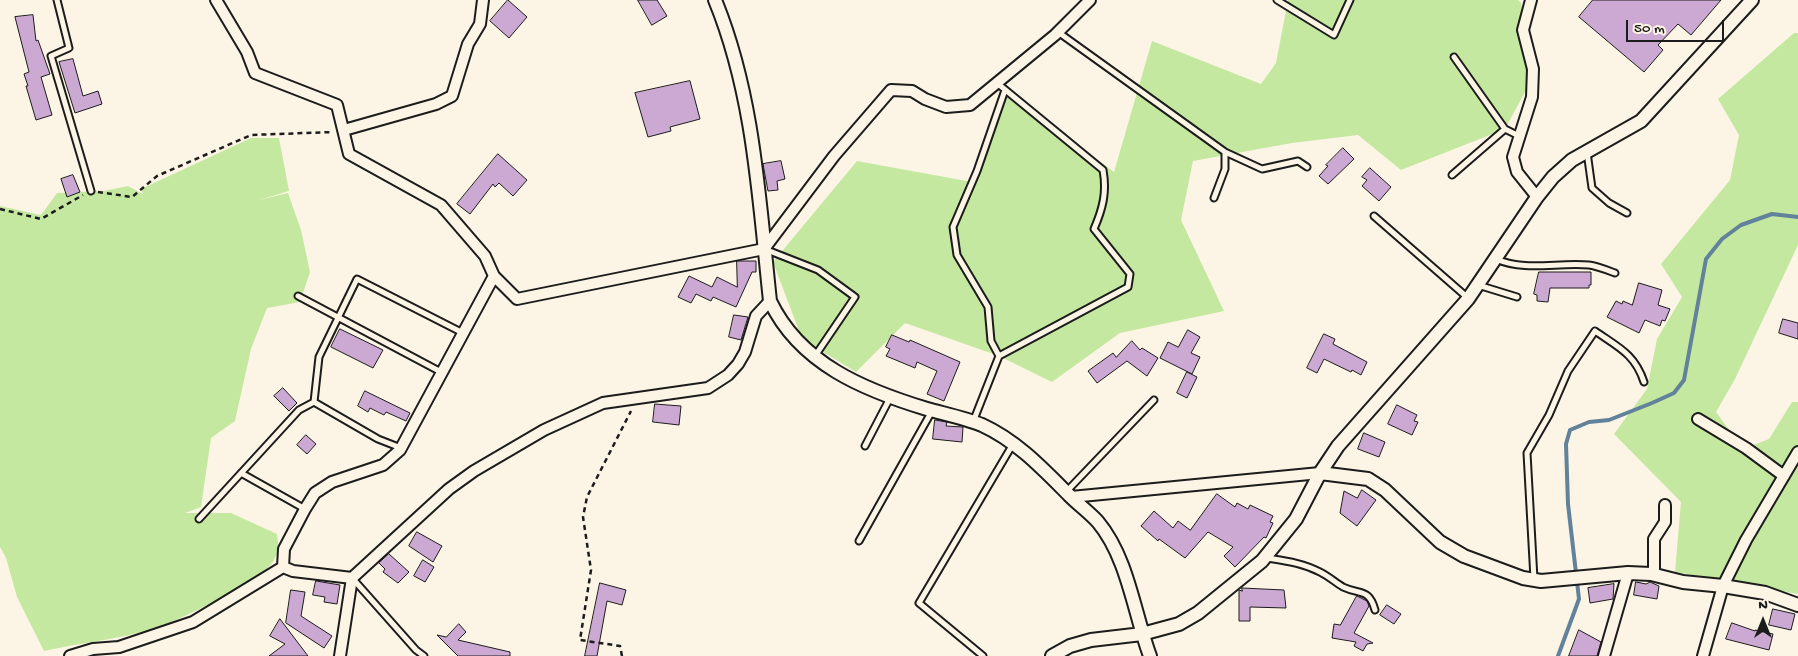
<!DOCTYPE html>
<style>
body{margin:0}
#map{position:relative;width:1798px;height:656px;overflow:hidden;background:#fcf5e5;font-family:"Gochi Hand",sans-serif}
canvas{display:block}
.north{position:absolute;left:1738px;top:596px;width:50px;height:50px;-webkit-text-stroke:4px #fcf5e5;paint-order:stroke;rotate:0deg;font-size:14px;font-weight:700;line-height:20px;text-align:center;color:#1c1c1c}
.north::after{content:'';display:block;margin:auto;width:18px;height:22px;background:#1c1c1c;clip-path:polygon(50% 0,100% 100%,50% 72%,0 100%)}
.scale{position:absolute;left:1626px;top:20px;width:98px;height:22px;box-sizing:border-box;border:2px solid #1c1c1c;border-top:0;padding-left:6px;font-size:15px;line-height:18px;white-space:nowrap;color:#1c1c1c;-webkit-text-stroke:4px #fcf5e5;paint-order:stroke}
</style>
<div id="map">
<canvas width="1798" height="656"></canvas>
<div class="north">N</div>
<div class="scale">50 m</div>
</div>
<script>
const context = document.querySelector('canvas').getContext('2d');
context.lineJoin = 'round';
function fill(path, color) {
  context.fillStyle = color;
  context.fill(path, 'evenodd');
}
function stroke(path, color, width, dash) {
  context.strokeStyle = color;
  context.lineWidth = width;
  context.lineCap = dash ? 'butt' : 'round';
  context.setLineDash(dash || []);
  context.stroke(path);
}
const green = new Path2D(`
 M1288,0H1518L1521,3L1532,79L1505,129L1401,170L1358,135L1292,143L1193,161L1181,220L1224,311L1120,333L1052,382L999,356L905,323L856,372L802,339L773,262L857,161L972,182L1005,90L1114,172L1152,41L1261,84L1276,63Z
 M1794,33H1798V245L1735,379L1716,412L1743,449L1769,439L1792,402H1798V594L1675,572L1681,502L1614,434L1647,389L1657,339L1682,297L1661,264L1730,180L1739,135L1718,99Z
 M251,138H279L289,191L259,200L288,193L301,230L310,272L300,302L267,308L251,349L235,421L211,438L201,507L185,513H231L277,534C279,545 279,553 272,563C261,580 175,623 153,629C120,639 79,643 44,651L17,597L6,558L0,547V206L41,215L57,193L104,191L128,186L143,194L141,189Z`);
const stream = new Path2D(`
 M1558,656L1579,599L1568,504L1566,444L1570,430L1589,422L1609,420L1652,403L1674,393L1684,380L1706,259L1722,239L1741,225L1772,214L1798,217`);
const building = new Path2D(`
 M508,0L527,17L509,38L490,21Z
 M638,0H657L667,16L652,25Z
 M1593,0H1721L1691,35L1678,24L1658,45L1663,50L1644,72L1579,17Z
 M33,15L36,41L38,40L50,74L41,77L52,115L36,120L26,86H28L24,74L29,72L15,17Z
 M73,59L83,96L98,91L102,104L75,113L59,62Z
 M690,81L700,119L670,127L671,131L648,137L635,93Z
 M1343,148L1354,159L1328,184L1319,176L1328,166L1326,165Z
 M498,154L527,180L513,196L499,183L495,187L493,184L470,214L457,204Z
 M781,161L785,179L777,181L778,190L768,191L763,164Z
 M1370,168L1391,187L1379,201L1362,186L1367,180L1362,177Z
 M73,175L80,192L67,197L61,179Z
 M737,261H756V272H752L736,307L713,297L711,301L696,294L691,303L678,297L689,276L712,287L717,277L737,287Z
 M1539,272H1591V285H1589V288H1550L1548,302L1537,301V295L1534,294Z
 M1639,283L1662,290L1658,305L1670,309L1665,321L1662,320L1660,326L1645,320L1639,333L1607,317L1616,301L1622,304L1623,301L1632,305Z
 M734,315L748,317L741,340L729,337Z
 M1783,319L1798,323V339L1779,333Z
 M340,329L383,350L373,368L331,347Z
 M1188,330L1200,337L1191,353L1200,357L1192,374L1160,358L1168,342L1178,347Z
 M1324,334L1335,339L1333,344L1367,362L1361,375L1352,370L1351,372L1324,359L1317,373L1307,368Z
 M892,335L909,342L910,340L960,362L944,401L927,394L937,371L917,362L915,368L886,356L890,349L886,347Z
 M1132,341L1140,350L1142,348L1158,358L1147,376L1127,361L1097,383L1088,371L1113,353L1116,357Z
 M1187,372L1197,377L1187,398L1177,393Z
 M283,388L297,403L289,411L274,396Z
 M365,391L410,413L406,421L386,412L384,415L370,408L368,412L358,406Z
 M655,404L681,406L679,425L653,422Z
 M1397,405L1417,415L1414,421L1418,422L1412,435L1388,424Z
 M935,420L947,422L946,426L963,427L962,442L933,439Z
 M1364,433L1385,442L1379,457L1358,449Z
 M306,435L316,444L307,454L297,445Z
 M1362,490L1376,500L1357,526L1340,513L1344,491L1357,498Z
 M1217,494L1235,507L1237,503L1248,509L1250,505L1273,516L1270,522L1273,523L1266,538L1264,537L1235,567L1224,556L1233,547L1208,532L1185,558L1159,539L1158,541L1141,526L1154,511L1173,528L1178,521L1190,530Z
 M417,532L442,546L433,562L409,546Z
 M389,554L409,572L398,583L383,572L385,569L379,563Z
 M423,560L434,567L425,582L414,576Z
 M316,581L340,585L337,604L324,602L325,597L313,595Z
 M1636,582L1646,584L1650,582L1659,586L1657,599L1634,595Z
 M600,583L626,590L622,605L607,601L597,656H585Z
 M1614,584L1613,599L1590,603L1588,588Z
 M1242,588L1284,590L1286,608L1250,607V621H1239V590L1242,591Z
 M291,590L305,592L301,616L332,636L324,648L286,623Z
 M1357,596L1367,601L1369,606L1354,633L1373,643L1367,644L1363,651L1354,646L1356,642L1332,638L1334,624L1340,625Z
 M1387,605L1401,614L1394,624L1380,615Z
 M1773,609L1795,614L1791,630L1769,625Z
 M280,619L308,656H269L285,644L270,636Z
 M1732,623L1755,631V630L1773,634L1769,650L1726,639Z
 M459,624L466,632L458,640L510,652V656H458L437,635L446,637Z
 M1579,630L1601,642L1597,656H1569Z`);
const path = new Path2D(`
 M98,192L132,197L157,176L251,135L333,132
 M0,209L41,219L83,195
 M622,656L620,646L580,640L591,570L583,517L587,497L631,411`);
const service = new Path2D(`
 M57,0L69,48L51,56L91,191
 M1277,0L1334,35L1350,0
 M1058,32L1225,152V169L1214,198
 M1454,57L1505,129L1519,136
 M1225,152L1262,169L1298,161L1307,167
 M1587,152L1592,188L1609,203L1627,213
 M1452,175L1505,129
 M1374,216L1468,298
 M767,250L818,270L855,297L815,356
 M1496,259C1526,272 1557,262 1589,265C1597,266 1607,270 1615,273
 M1478,285L1517,297
 M298,296L441,372
 M999,356L991,341L988,307L957,255L953,227L977,171L1005,90
 M314,402L378,439L401,448
 M973,422L999,356L1128,287L1130,274L1094,229C1103,208 1107,192 1103,170L997,83
 M865,446L890,398
 M241,473L305,509
 M1066,492L1154,400
 M199,519L299,410L314,402L319,357L357,279L463,333
 M859,541L932,411
 M1267,558C1286,561 1303,563 1320,572C1328,576 1335,582 1343,587C1360,595 1369,588 1375,610
 M353,579L416,650L424,656
 M1534,579L1527,453L1549,415L1568,371L1595,331C1618,347 1635,354 1644,382
 M983,656L919,603L1013,444`);
const minor = new Path2D(`
 M216,0L247,52L255,73L337,105L349,154L441,205L485,256L494,276L400,450L383,465L332,482L315,493L305,509L284,549L283,567
 M1531,0L1523,30L1533,69L1532,97L1513,157L1517,172L1537,197
 M344,130L436,104L452,96L468,44L480,24L483,0
 M494,276L517,299L764,249L834,156L891,90L912,91L925,99L946,107L970,105L1055,35L1090,0
 M1698,419L1746,448L1784,476
 M1071,497L1320,473
 M283,567L293,571L352,578
 M1654,575V539L1665,522V505
 M70,656L93,649L119,647L193,622L283,567
 M340,656L352,578L449,489L474,471L544,430L603,403L708,388L728,375L738,364L745,352L756,316L770,301
 M1604,656L1628,573
 M1703,656L1723,586L1746,540L1798,452`);
const tertiary = new Path2D(`
 M715,0C754,95 759,199 770,301C800,364 864,390 927,409C945,414 965,418 982,425C1017,441 1043,469 1070,496C1079,505 1090,513 1098,522C1128,558 1134,613 1150,656
 M1320,473L1368,479L1385,490L1440,542L1464,556L1523,578L1541,581L1628,573L1651,574L1683,582L1723,586L1765,593L1798,605
 M1052,656L1070,646L1091,640L1142,634L1179,624L1198,613L1262,561L1296,519L1320,473L1338,446L1468,299L1537,197L1553,177L1572,160L1641,121L1752,0`);
fill(green, '#c5e8a1');
stroke(stream, '#62819a', 4);
fill(building, '#cca9d3');
stroke(building, '#1c1c1c', 1);
stroke(service, '#1c1c1c', 9);
stroke(minor, '#1c1c1c', 14);
stroke(tertiary, '#1c1c1c', 16);
stroke(path, '#1c1c1c', 2.5, [5, 4]);
stroke(service, '#fcf5e5', 5);
stroke(minor, '#fcf5e5', 10);
stroke(tertiary, '#fcf5e5', 12);
</script>
